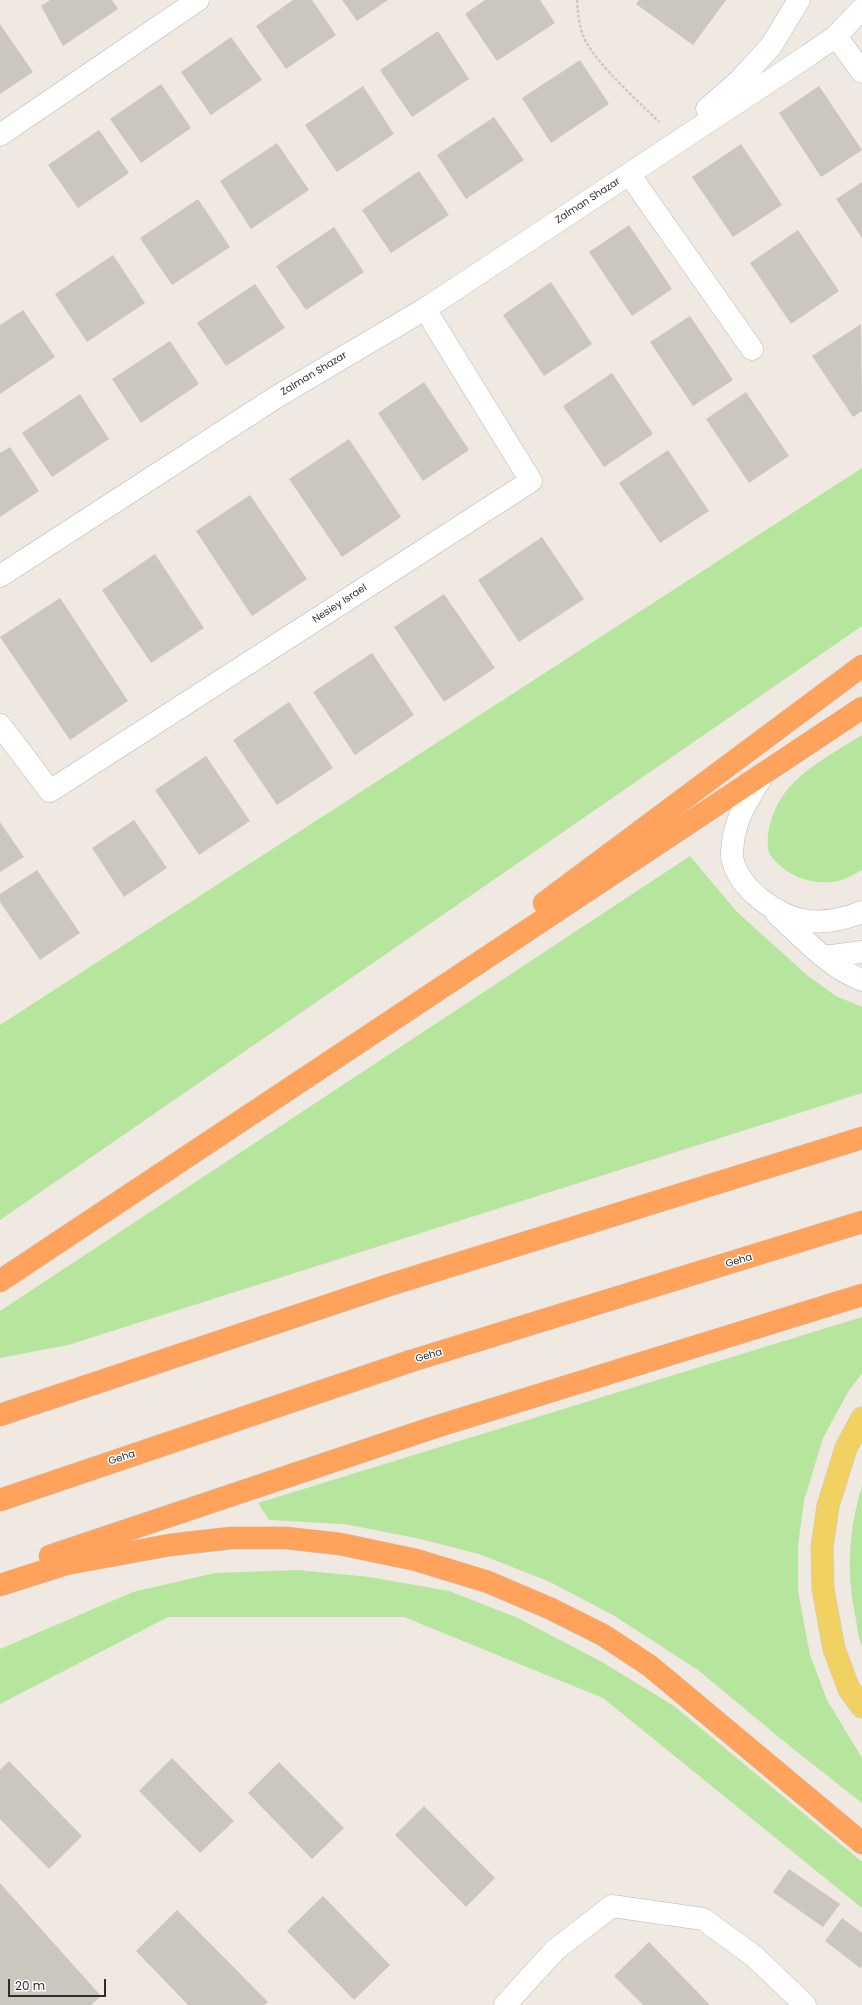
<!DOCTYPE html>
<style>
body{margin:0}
#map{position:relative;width:862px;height:2005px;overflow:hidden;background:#efe9e1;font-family:Poppins,sans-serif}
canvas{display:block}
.scale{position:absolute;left:8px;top:1979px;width:98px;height:18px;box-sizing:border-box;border:2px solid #2e2e2e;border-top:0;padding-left:5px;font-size:12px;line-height:14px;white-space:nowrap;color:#2e2e2e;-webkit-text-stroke:3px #fff;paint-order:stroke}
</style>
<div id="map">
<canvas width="862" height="2005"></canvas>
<div class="scale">20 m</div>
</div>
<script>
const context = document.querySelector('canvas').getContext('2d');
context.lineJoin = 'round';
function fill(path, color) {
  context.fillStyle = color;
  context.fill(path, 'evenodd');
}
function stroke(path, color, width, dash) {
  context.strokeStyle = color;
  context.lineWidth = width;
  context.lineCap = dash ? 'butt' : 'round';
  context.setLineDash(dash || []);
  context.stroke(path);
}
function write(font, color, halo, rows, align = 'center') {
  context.font = font + ' Poppins,sans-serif';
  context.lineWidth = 3;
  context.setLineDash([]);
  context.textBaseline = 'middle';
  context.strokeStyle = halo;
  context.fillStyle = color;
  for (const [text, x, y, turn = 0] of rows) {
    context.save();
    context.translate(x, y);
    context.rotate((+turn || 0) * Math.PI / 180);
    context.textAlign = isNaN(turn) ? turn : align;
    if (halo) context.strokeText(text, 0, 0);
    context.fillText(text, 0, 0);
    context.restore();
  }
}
const green = new Path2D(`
 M862,468V626L0,1220V1025Z
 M862,735V870C854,874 843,881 834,882C812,884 792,878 776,862C774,859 770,856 769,853C764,833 774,806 787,790C806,767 837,751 862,735Z
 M690,856L737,912L808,976L836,996L862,1007V1093L68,1345L0,1358V1311Z
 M862,1317V1373L848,1392L823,1438L804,1501L798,1546V1591L810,1655L827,1700L862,1758V1803L792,1748L698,1670L613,1615L548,1581L479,1554L416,1538L344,1524L269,1520L258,1503Z
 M862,1486V1647C858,1637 857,1625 855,1614C846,1570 849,1529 862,1486Z
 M298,1570L369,1577L449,1591L518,1618L602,1662L674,1706L862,1862V1908L603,1698L404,1617H168L0,1704V1649L133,1592L215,1573Z`);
const building = new Path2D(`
 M50,0H112L118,9L63,46L41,6Z
 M293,0H312L336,35L286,69L256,26Z
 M342,0H388L357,21Z
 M485,0H540L555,23L497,61L465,14Z
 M639,0H726L693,45L636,4Z
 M0,24L33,72L0,94Z
 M438,31L469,79L412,117L380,70Z
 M231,37L262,80L211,115L181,72Z
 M580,60L609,104L551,143L522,98Z
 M161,84L191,128L141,163L110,119Z
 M363,86L394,134L337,172L305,125Z
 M819,86L862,150L821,177L779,113Z
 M494,117L524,160L466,199L437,155Z
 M99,130L129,173L78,208L48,165Z
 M277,143L309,190L251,229L220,181Z
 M741,144L782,205L733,237L692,177Z
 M419,171L449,215L391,253L362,210Z
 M862,182V238L836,199Z
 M198,199L230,247L172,285L140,238Z
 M629,225L672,289L632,316L589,252Z
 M334,227L364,272L306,310L276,266Z
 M798,230L839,291L791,324L750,263Z
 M113,255L145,303L87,342L55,294Z
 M551,282L592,344L544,376L503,315Z
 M255,284L285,328L226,366L197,323Z
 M23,310L55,357L0,394V325Z
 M690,316L733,380L693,406L650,342Z
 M861,324L862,411L853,417L812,356Z
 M170,341L199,384L141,423L112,379Z
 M612,373L653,434L604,467L563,406Z
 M424,382L469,450L423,481L378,413Z
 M746,392L789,456L749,483L706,419Z
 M80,394L109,439L52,477L22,433Z
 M349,439L401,517L342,557L289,479Z
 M10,447L39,491L0,517V453Z
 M668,450L709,511L660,543L619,483Z
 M250,495L307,579L252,616L196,531Z
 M542,537L584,599L519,642L478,580Z
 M155,554L204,628L151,663L102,590Z
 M444,594L495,668L444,702L394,627Z
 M60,598L128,701L70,740L0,637Z
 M372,653L414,715L355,755L313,692Z
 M289,702L333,768L277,805L233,740Z
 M206,756L250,821L199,855L155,790Z
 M134,820L167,868L124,897L92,848Z
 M0,822L24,857L0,872Z
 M37,870L80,933L40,960L0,902V894Z
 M172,1758L234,1821L200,1853L139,1791Z
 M9,1761L82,1836L49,1869L0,1819V1770Z
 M279,1762L344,1828L312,1859L248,1793Z
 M424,1806L495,1878L466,1907L395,1835Z
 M789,1869L840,1904L823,1927L773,1892Z
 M0,1883L101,1996L91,2005H0Z
 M323,1896L390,1965L354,2000L287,1931Z
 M177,1910L268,2002L264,2005H188L136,1951Z
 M842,1918L862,1933V1966L860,1968L825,1941Z
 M649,1942L710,2005H643L614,1976Z`);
const path = new Path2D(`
 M577,0C578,14 579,29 586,42C601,68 637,100 659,122`);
const minor = new Path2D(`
 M836,36L862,72
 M707,109L740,80L771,46L799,0
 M0,135L198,0
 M629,174L752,349
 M0,576L278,396L425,309L809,55L836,36L862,9
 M0,725L50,791L531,481L425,309
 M764,773C750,796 736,816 733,842C733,847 731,853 732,857C738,889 778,917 808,921C827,923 845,919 862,912
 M777,914C803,938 829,967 862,980
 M824,957L862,952
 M505,2005L555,1950L612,1906L703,1919L755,1957L805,2005`);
const major = new Path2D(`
 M862,1418L846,1448L828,1506L822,1547L823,1589L834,1649L849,1689L862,1707`);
const highway = new Path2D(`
 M544,903L862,666
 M0,1281L862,708
 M0,1415L386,1286L862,1138
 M0,1500L411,1361L862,1222
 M50,1556L432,1428L862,1295
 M0,1585L66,1564L170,1545L231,1538H286L340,1544L416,1560L488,1582L549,1608L603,1635L650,1666L862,1843`);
const streetNames = [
 ["Zalman Shazar",588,201,-33],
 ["Zalman Shazar",314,374,-31],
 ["Nesiey Israel",340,604,-33],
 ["Geha",739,1261,-17],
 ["Geha",429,1356,-17],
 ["Geha",122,1458,-18]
];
fill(green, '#b6e59e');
fill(building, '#cbc7bf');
stroke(minor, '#b4b7c1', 23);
stroke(major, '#c9c9c9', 23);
stroke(highway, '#c9c9c9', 23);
stroke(path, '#c9c9c9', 2.5, [3, 2]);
stroke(minor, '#fff', 22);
stroke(major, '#f2d163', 22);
stroke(highway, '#ffa35c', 22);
write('10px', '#2e2e2e', '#fff', streetNames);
</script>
